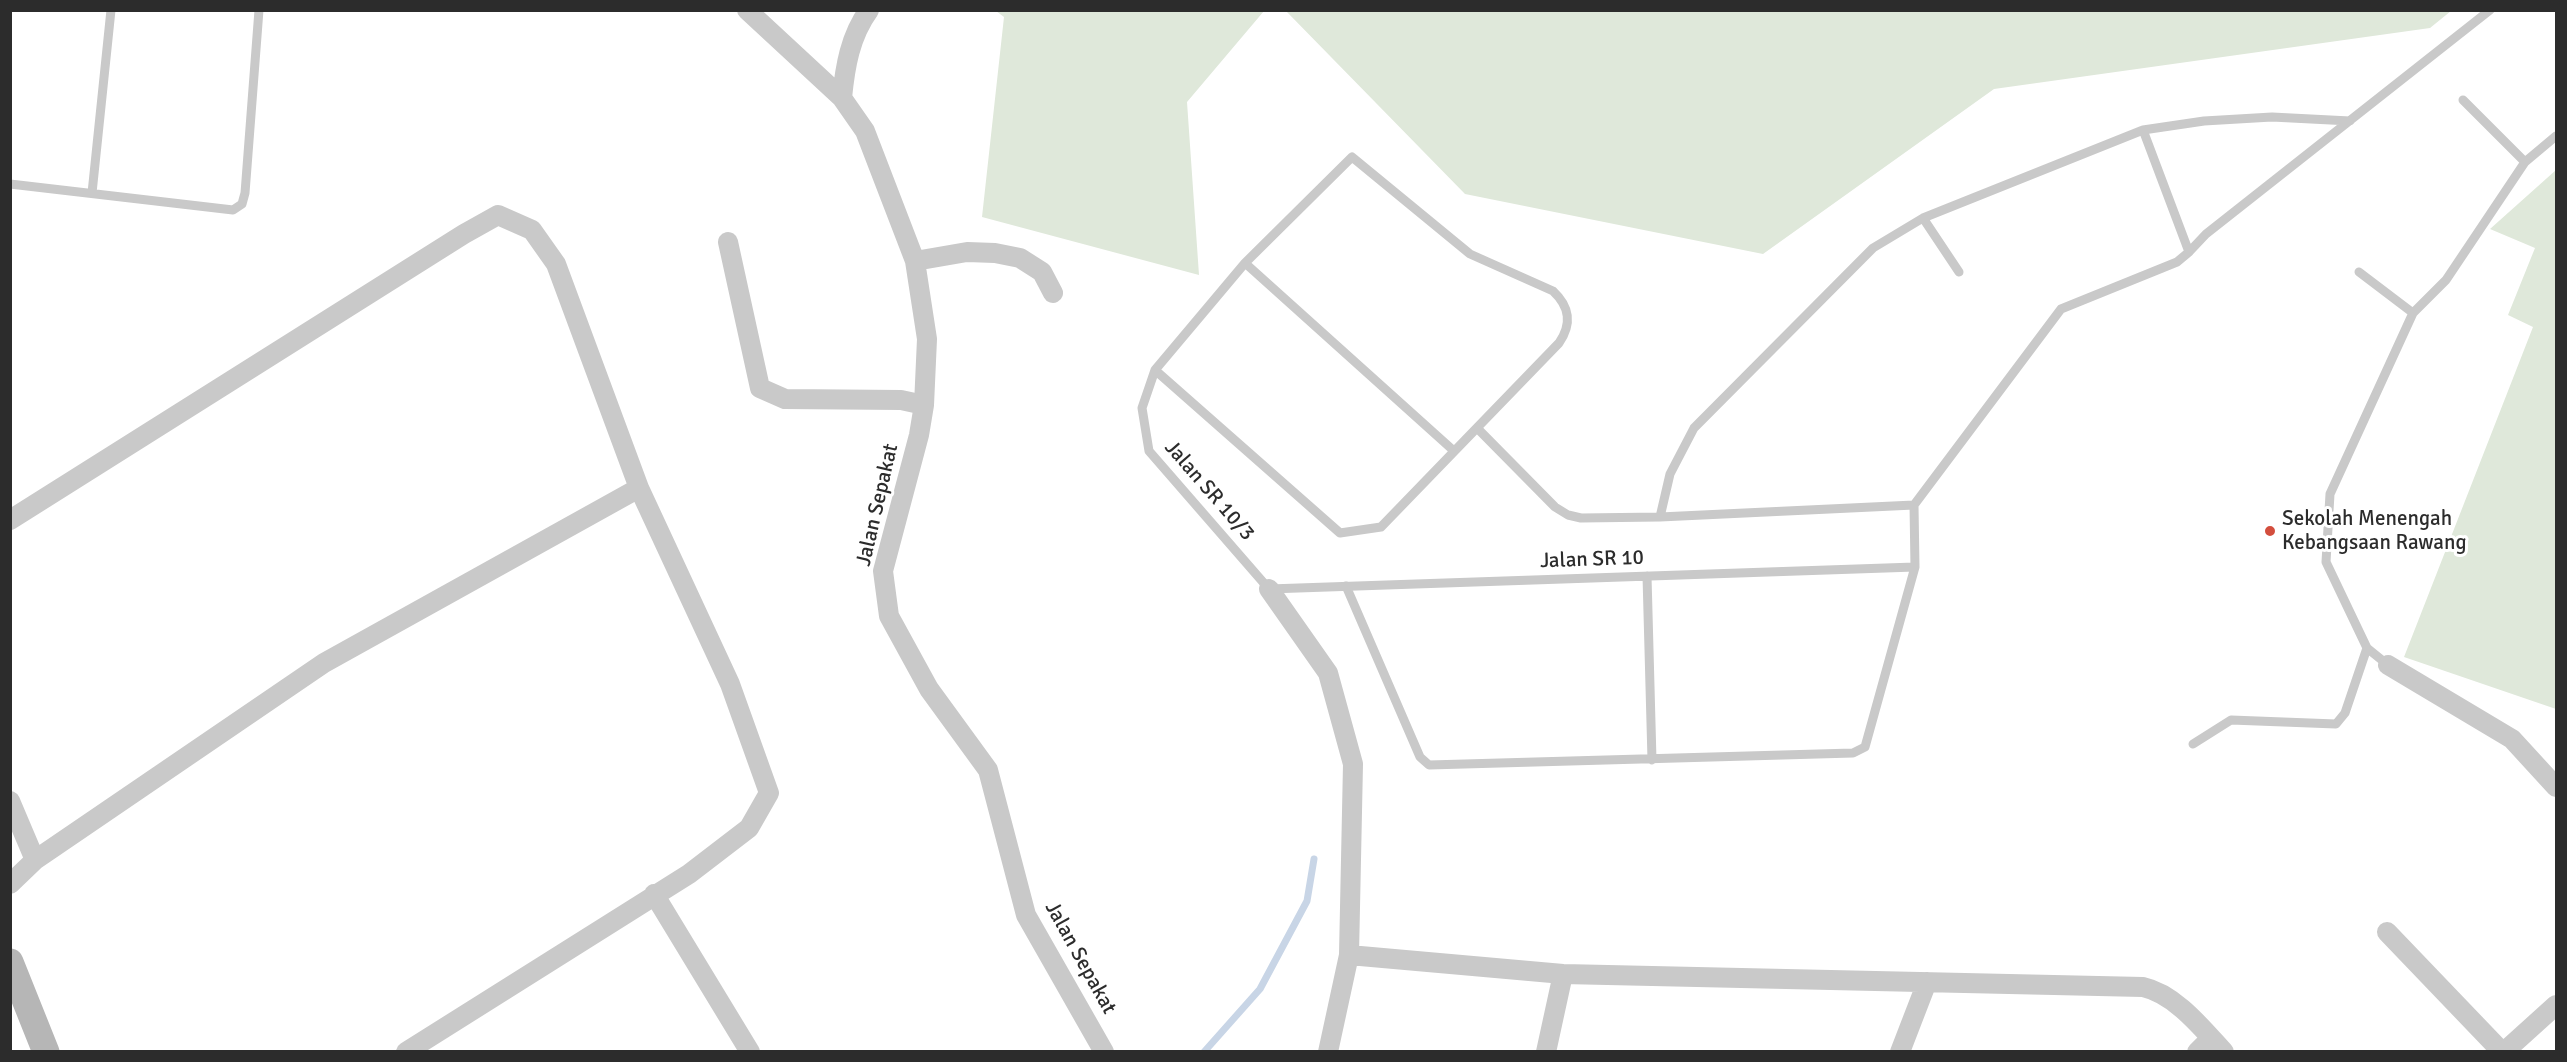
<!DOCTYPE html>
<style>
body{margin:0}
#map{position:relative;width:2567px;height:1062px;overflow:hidden;background:#fff;font-family:Signika,sans-serif}
canvas{display:block}
.frame{position:absolute;inset:0;border:12px solid #2c2c2c;pointer-events:none}
</style>
<div id="map">
<canvas width="2567" height="1062"></canvas>
<div class="frame"></div>
</div>
<script>
const context = document.querySelector('canvas').getContext('2d');
context.lineJoin = 'round';
function fill(path, color) {
  context.fillStyle = color;
  context.fill(path, 'evenodd');
}
function stroke(path, color, width, dash) {
  context.strokeStyle = color;
  context.lineWidth = width;
  context.lineCap = dash ? 'butt' : 'round';
  context.setLineDash(dash || []);
  context.stroke(path);
}
function write(font, color, halo, rows, align = 'center') {
  context.font = font + ' Signika,sans-serif';
  context.lineWidth = 6;
  context.setLineDash([]);
  context.textBaseline = 'middle';
  context.strokeStyle = halo;
  context.fillStyle = color;
  for (const [text, x, y, turn = 0] of rows) {
    context.save();
    context.translate(x, y);
    context.rotate((+turn || 0) * Math.PI / 180);
    context.textAlign = isNaN(turn) ? turn : align;
    if (halo) context.strokeText(text, 0, 0);
    context.fillText(text, 0, 0);
    context.restore();
  }
}
const green = new Path2D(`
 M996,11H1264L1187,102L1199,275L982,217L1004,17Z
 M1286,11H2451L2430,28L1994,89L1763,254L1465,194Z
 M2556,170V709L2404,657L2533,327L2508,315L2535,248L2490,229Z`);
const stream = new Path2D(`
 M1204,1052L1260,989L1307,901L1314,859`);
const lane = new Path2D(`
 M2463,100L2525,162
 M2143,130L2204,121L2272,117L2350,121
 M10,184L233,210L242,204L245,193L259,10
 M92,193L111,10
 M1923,218L1959,272
 M2189,252L2206,234L2490,10
 M1245,263L1454,451
 M2359,272L2413,313
 M1155,370L1340,533L1381,527L1559,343C1572,324 1570,307 1553,291L1470,254L1352,157L1245,263L1155,370L1142,408L1149,451L1269,589L1915,567
 M1660,517L1670,474L1694,428L1873,248L1923,218L2143,130L2189,252L2177,262L2061,309L1914,505
 M1647,576L1652,760
 M1346,586L1420,757L1429,765L1853,753L1865,747L1915,567L1914,505L1660,517L1581,518L1568,515L1555,507L1477,428
 M2388,665L2367,648L2326,562L2330,494L2413,313L2446,280L2525,162L2556,136
 M2193,744L2231,720L2336,724L2345,713L2367,648`);
const street = new Path2D(`
 M747,10L842,98L865,131L915,261L927,339L924,405L919,435L883,571L889,616L929,689L988,770L1026,915L1104,1052
 M842,98C845,67 850,36 869,10
 M728,242L760,388L785,399L901,400L924,405
 M915,261L967,252L995,253L1020,258L1042,272L1053,293
 M10,520L464,234L498,215L532,230L556,264L639,488L730,684L769,793L749,828L689,874L406,1052
 M1269,589L1328,673L1353,764L1349,955L1328,1052
 M2388,665L2512,739L2556,787
 M10,801L35,860L10,884
 M35,860L324,663L639,488
 M654,894L750,1052
 M2387,932L2502,1052
 M1349,955L1563,974L2143,987C2175,994 2202,1028 2224,1052
 M1546,1052L1563,974
 M1900,1052L1927,982
 M2197,1052L2211,1038
 M2504,1052L2556,1005`);
const secondary = new Path2D(`
 M10,962L46,1052`);
const markers = [
 [2270,531,6,"#d34e3d"]
];
const streetNames = [
 ["Jalan SR 10/3",1209,491,49],
 ["Jalan Sepakat",878,505,-77],
 ["Jalan SR 10",1592,560,-2],
 ["Jalan Sepakat",1080,958,61]
];
const poiNames = [
 ["Sekolah Menengah",2282,519],
 ["Kebangsaan Rawang",2282,543]
];
fill(green, '#dfe8da');
stroke(stream, '#c8d5e6', 7);
stroke(lane, '#c9c9c9', 9);
stroke(street, '#c9c9c9', 20);
stroke(secondary, '#b6b6b6', 27);
for (const [x, y, r, color] of markers) {
  const dot = new Path2D();
  dot.arc(x, y, r, 0, 2 * Math.PI);
  context.fillStyle = color;
  context.fill(dot);
  stroke(dot, '#fff', 2);
}
write('21px', '#2c2c2c', '#fff', streetNames);
write('21px', '#2c2c2c', '#fff', poiNames, 'left');
</script>
